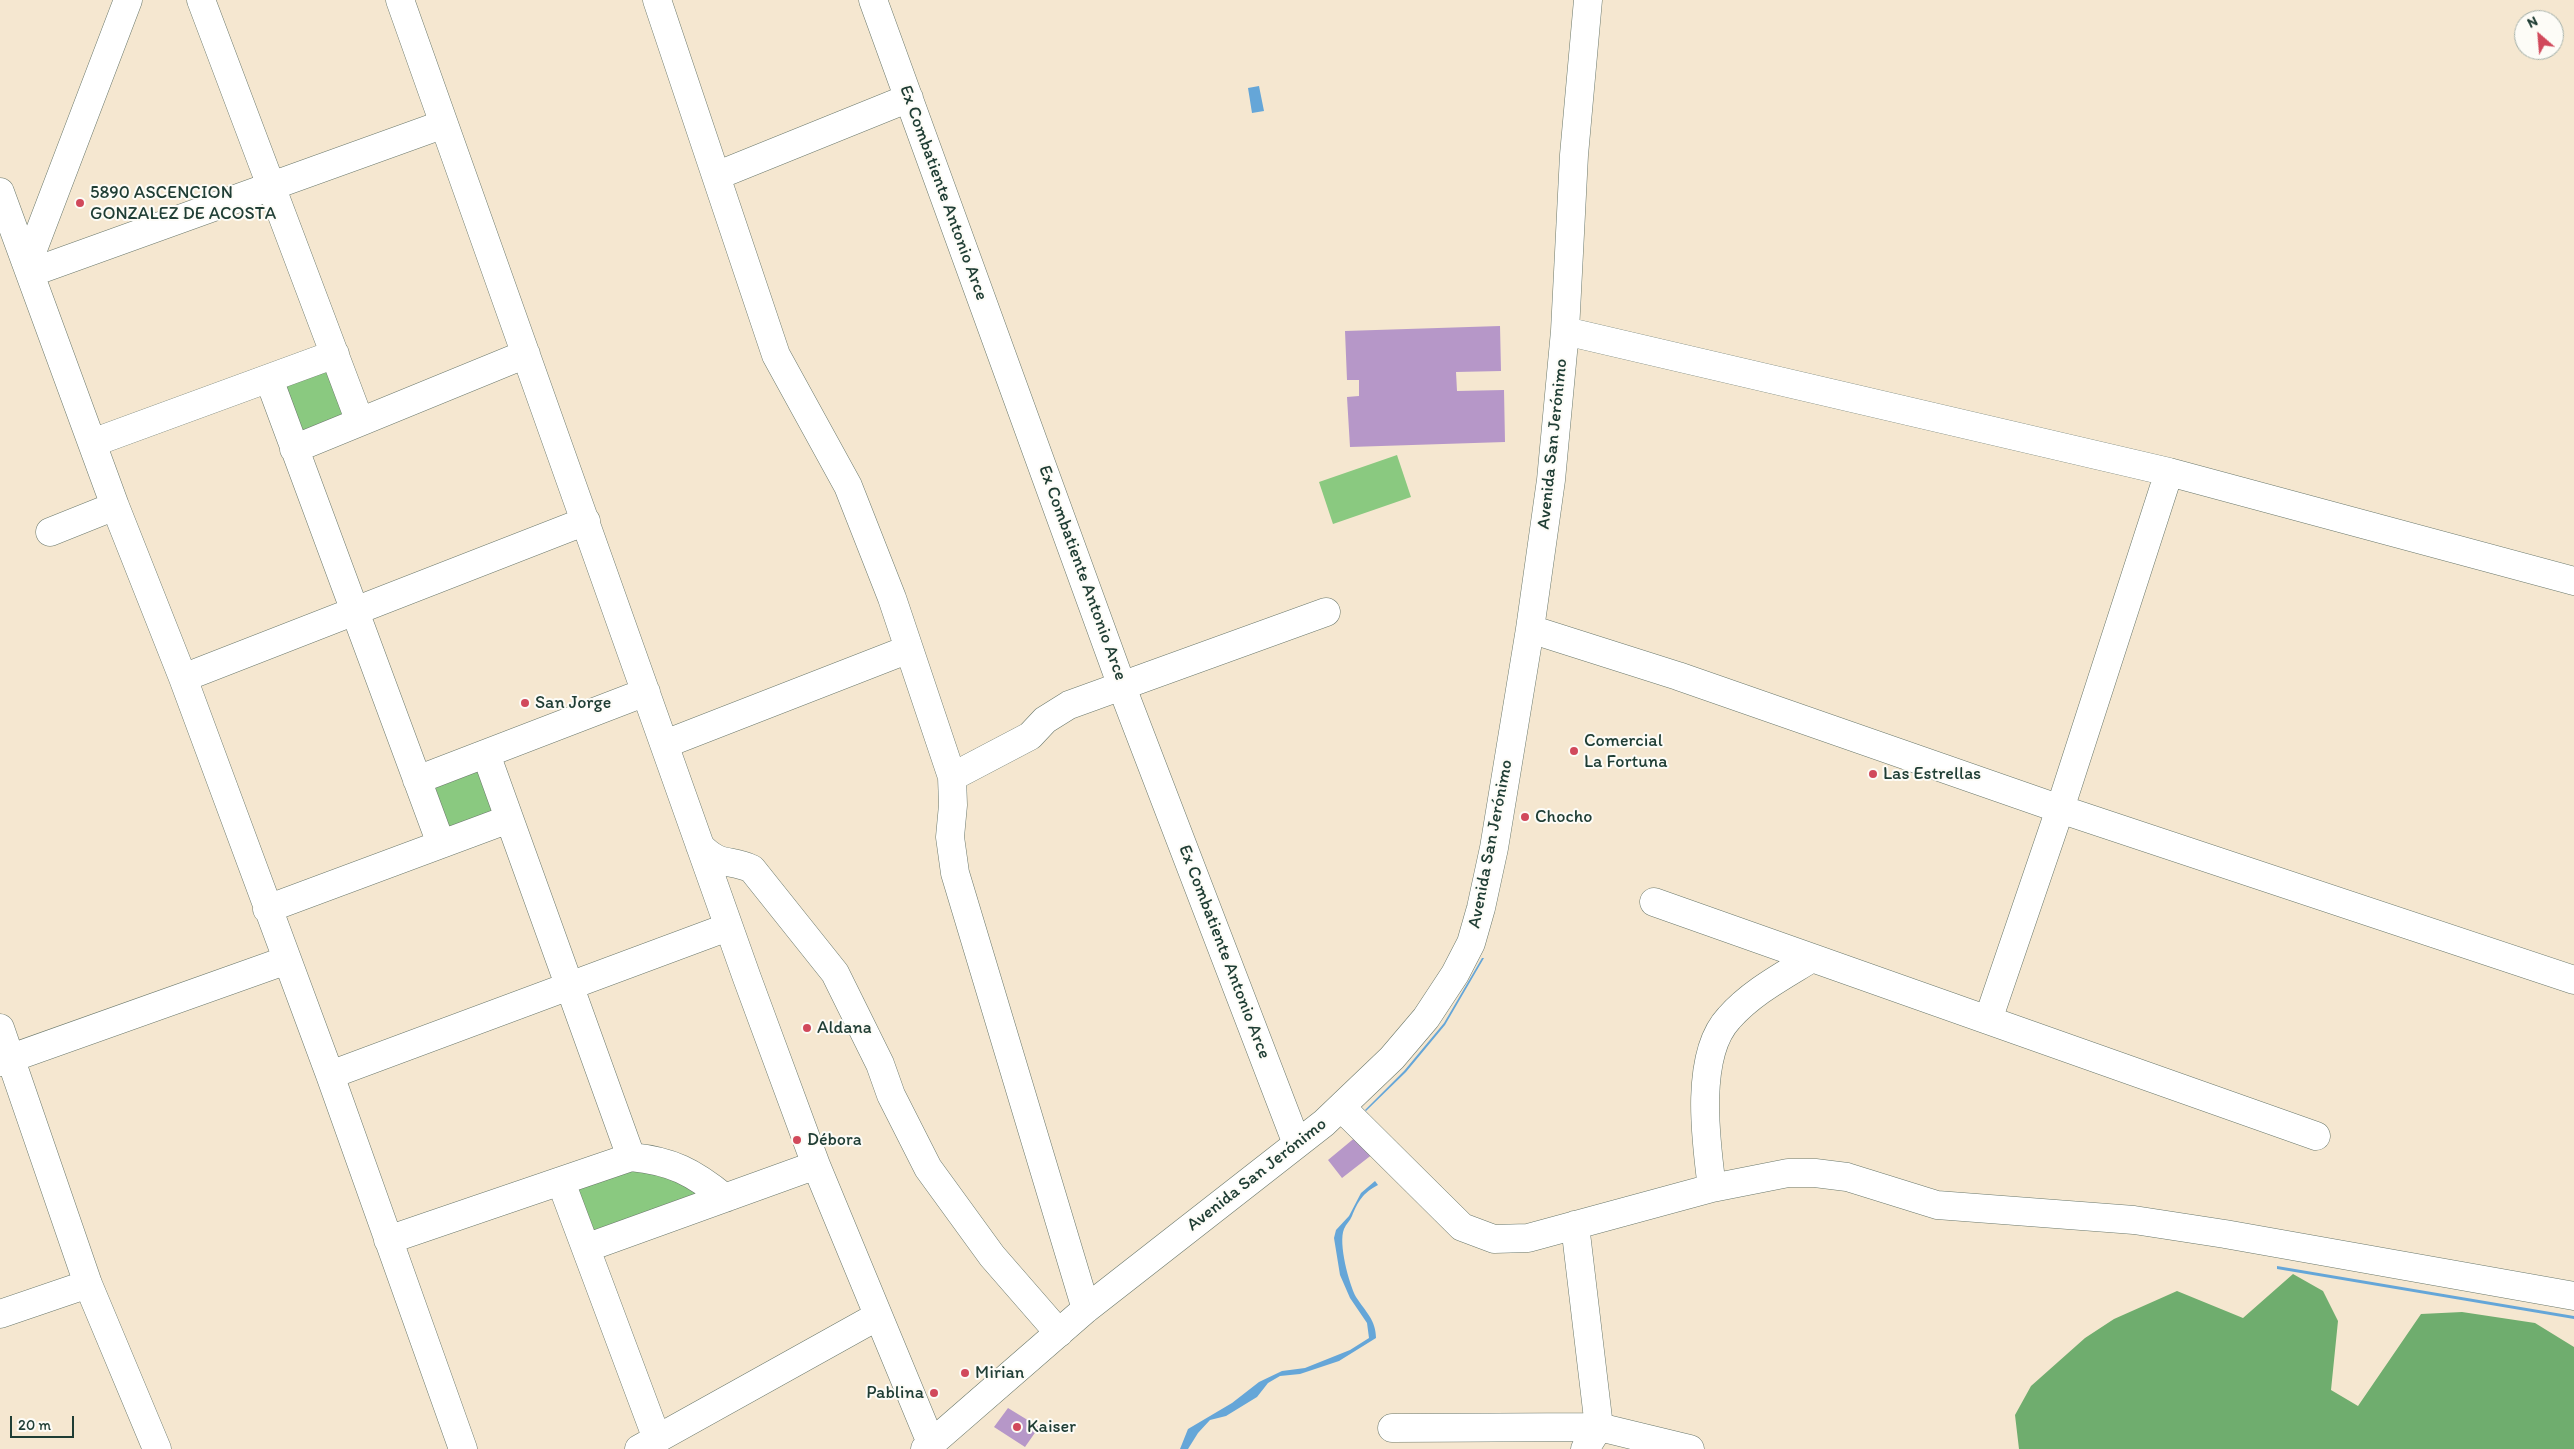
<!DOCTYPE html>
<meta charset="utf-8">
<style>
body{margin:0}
#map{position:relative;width:2574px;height:1449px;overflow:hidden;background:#f5e7d0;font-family:Itim,sans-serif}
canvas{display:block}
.north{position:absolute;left:2514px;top:10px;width:50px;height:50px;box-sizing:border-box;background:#fdfcf7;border:1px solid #a4b0a9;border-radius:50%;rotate:333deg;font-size:14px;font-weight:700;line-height:20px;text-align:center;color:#1f3d34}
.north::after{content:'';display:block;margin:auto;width:18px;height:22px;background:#d1495b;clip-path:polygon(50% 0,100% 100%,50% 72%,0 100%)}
.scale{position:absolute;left:10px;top:1416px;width:64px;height:22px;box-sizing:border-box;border:2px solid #1f3d34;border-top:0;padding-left:6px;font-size:15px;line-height:18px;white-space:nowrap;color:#1f3d34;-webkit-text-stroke:4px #fdfcf7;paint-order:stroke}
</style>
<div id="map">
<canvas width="2574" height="1449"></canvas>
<div class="north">N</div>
<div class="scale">20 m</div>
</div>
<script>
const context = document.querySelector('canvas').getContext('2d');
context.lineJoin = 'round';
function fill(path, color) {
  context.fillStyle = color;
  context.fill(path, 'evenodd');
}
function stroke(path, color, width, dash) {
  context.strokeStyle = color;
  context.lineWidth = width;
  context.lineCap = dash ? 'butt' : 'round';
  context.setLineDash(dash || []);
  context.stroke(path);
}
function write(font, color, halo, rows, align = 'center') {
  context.font = font + ' Itim,sans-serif';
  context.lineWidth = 4;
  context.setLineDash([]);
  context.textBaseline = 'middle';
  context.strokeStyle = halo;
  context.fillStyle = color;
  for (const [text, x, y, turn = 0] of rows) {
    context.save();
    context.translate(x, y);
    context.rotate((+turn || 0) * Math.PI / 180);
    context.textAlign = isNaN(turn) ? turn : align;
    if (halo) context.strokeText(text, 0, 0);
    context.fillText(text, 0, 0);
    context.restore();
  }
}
const green = new Path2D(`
 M324,366L347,414L303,435L283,384Z
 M1397,455L1411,497L1333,524L1319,482Z
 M476,765L497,810L450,832L429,784Z
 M646,1169L703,1193L592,1233L576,1188L623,1170Z`);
const forest = new Path2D(`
 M2293,1274L2323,1291L2338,1321L2331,1390L2358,1406L2421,1314L2462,1312L2535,1323L2574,1347V1449H2019L2015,1415L2031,1386L2085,1338L2114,1319L2177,1291L2243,1318Z`);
const water = new Path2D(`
 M1259,86L1264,111L1252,113L1248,88Z
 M1482,958H1484L1445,1025L1406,1072L1366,1111L1365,1110L1404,1071L1444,1023Z
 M1375,1181L1378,1185C1363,1193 1358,1201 1352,1216C1350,1221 1346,1224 1344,1229C1338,1243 1349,1284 1356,1297C1365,1311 1376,1320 1376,1338L1339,1361L1300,1374L1280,1376L1268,1383L1257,1397L1226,1416L1210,1420L1198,1433L1188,1449H1180L1188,1429L1232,1403L1259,1382L1282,1371L1305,1368L1350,1350L1369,1338L1367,1323L1350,1298L1340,1275L1334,1238L1336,1230L1349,1216L1361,1193Z
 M2277,1266L2574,1316V1319L2277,1269Z`);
const building = new Path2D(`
 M1500,326L1501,371L1456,372L1457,391L1504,390L1505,442L1350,447L1347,397L1359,396V380H1347L1345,331Z
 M1363,1131L1378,1150L1342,1178L1328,1160Z
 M1008,1408L1039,1427L1025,1447L994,1427Z`);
const minor = new Path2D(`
 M201,0L360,422
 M400,0L747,978L816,1165L931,1443
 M657,0L776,355L848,486L892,598L952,777L953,805L950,837L955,873L1086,1309
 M873,0L1128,703L1297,1144
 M716,176L909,98
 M0,192L115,506L183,678L330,1075L463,1449
 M27,265L128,0
 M30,273L444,124
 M1565,331L2169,472L2574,581
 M269,379L441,844
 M92,443L335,354
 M294,449L526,354
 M50,532L115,506
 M1530,629L1678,676L2060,809L2574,980
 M183,678L586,521
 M665,744L909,649
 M486,754L631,1157
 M952,777L1030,736L1045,720L1069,705L1326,612
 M417,780L646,692
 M700,846C721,868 729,858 752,869L835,973L880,1064L891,1095L928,1168L992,1256L1059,1333
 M1654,902L2316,1136
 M267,909L509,819
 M1988,1020L2060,809L2169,472
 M0,1028L88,1284L157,1449
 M0,1062L287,960
 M330,1075L728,927
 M1341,1107L1462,1227L1494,1239L1528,1238L1712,1188L1788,1173H1815L1847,1177L1937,1205L2134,1220L2225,1234L2574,1296
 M561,1182L657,1439
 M1712,1188C1706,1142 1694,1055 1729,1018C1752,992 1783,976 1812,958
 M1575,1225L1599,1427L1585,1449
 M388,1240L631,1157C672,1161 693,1172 725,1198
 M586,1248L816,1165
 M0,1314L88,1284
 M1392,1428L1599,1427L1690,1449
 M639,1449L878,1316
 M925,1449L1086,1309L1324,1123L1392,1058L1426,1018L1455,974L1471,943L1481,908L1494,848L1530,629L1551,480L1565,331L1574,155L1588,0`);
const markers = [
 [80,203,5,"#d1495b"],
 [525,703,5,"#d1495b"],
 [1574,751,5,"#d1495b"],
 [1873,774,5,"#d1495b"],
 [1525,817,5,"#d1495b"],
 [807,1028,5,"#d1495b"],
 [797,1140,5,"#d1495b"],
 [965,1373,5,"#d1495b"],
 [934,1393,5,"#d1495b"],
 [1017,1427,5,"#d1495b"]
];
const poiNames = [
 ["5890 ASCENCION",90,193],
 ["GONZALEZ DE ACOSTA",90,214],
 ["San Jorge",535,703],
 ["Comercial",1584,741],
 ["La Fortuna",1584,762],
 ["Las Estrellas",1883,774],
 ["Chocho",1535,817],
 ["Aldana",817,1028],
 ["Débora",807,1140],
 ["Mirian",975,1373],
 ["Pablina",924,1393,"right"],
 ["Kaiser",1027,1427]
];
const streetNames = [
 ["Ex Combatiente Antonio Arce",943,193,70],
 ["Avenida San Jerónimo",1553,444,-84],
 ["Ex Combatiente Antonio Arce",1082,573,70],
 ["Avenida San Jerónimo",1491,844,-79],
 ["Ex Combatiente Antonio Arce",1224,952,69],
 ["Avenida San Jerónimo",1257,1175,-38]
];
fill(green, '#8ac980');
fill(forest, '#6fad6e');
fill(water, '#65a6d8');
fill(building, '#b697c8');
stroke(minor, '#6a786b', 29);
stroke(minor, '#fff', 28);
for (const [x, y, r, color] of markers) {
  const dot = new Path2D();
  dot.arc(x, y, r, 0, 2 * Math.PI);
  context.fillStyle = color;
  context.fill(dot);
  stroke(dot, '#fdfcf7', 2);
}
write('18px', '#1f3d34', '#fdfcf7', poiNames, 'left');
write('18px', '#1f3d34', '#fdfcf7', streetNames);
</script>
